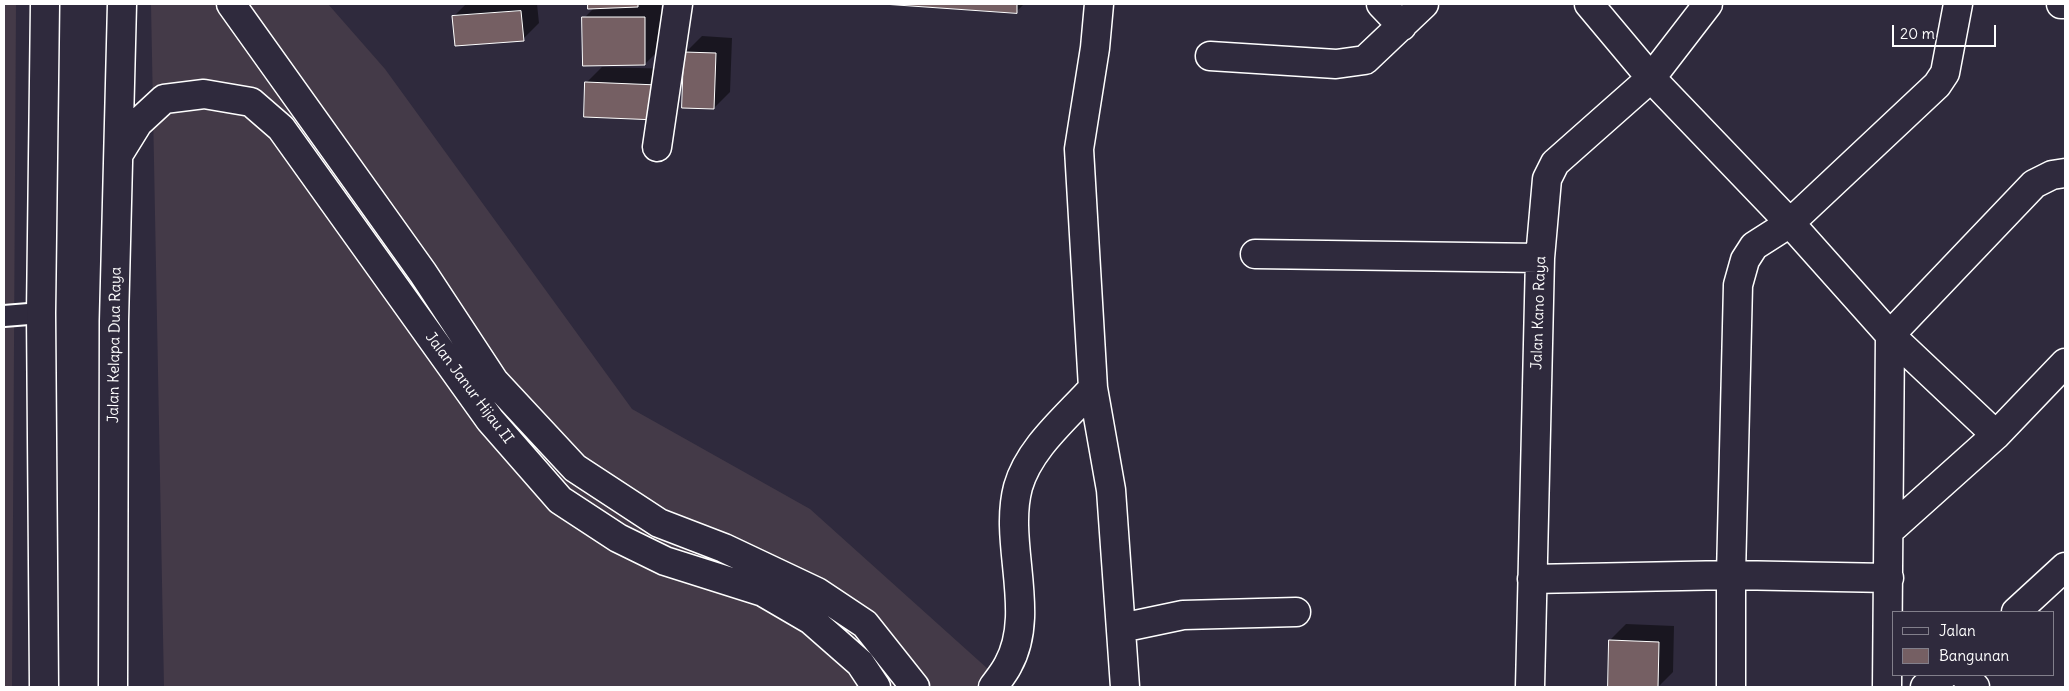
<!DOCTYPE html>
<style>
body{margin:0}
#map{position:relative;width:2069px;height:691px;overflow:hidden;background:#2f2a3d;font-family:Delius,sans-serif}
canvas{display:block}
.frame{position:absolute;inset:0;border:5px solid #fff;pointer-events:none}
.legend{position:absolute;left:1892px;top:611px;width:162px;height:65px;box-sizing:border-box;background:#2f2a3d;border:1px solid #827f8b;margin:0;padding:6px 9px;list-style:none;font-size:15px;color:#fff}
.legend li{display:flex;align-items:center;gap:10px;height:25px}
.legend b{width:25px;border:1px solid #827f8b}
.scale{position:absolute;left:1892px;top:25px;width:104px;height:22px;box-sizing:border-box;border:2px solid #fff;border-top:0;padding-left:6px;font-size:15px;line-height:18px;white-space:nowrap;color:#fff;-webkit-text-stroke:4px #2f2a3d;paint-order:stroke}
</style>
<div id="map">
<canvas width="2069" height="691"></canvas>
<div class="frame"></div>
<ul class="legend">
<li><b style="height:6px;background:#2f2a3d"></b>Jalan</li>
<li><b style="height:14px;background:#755f63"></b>Bangunan</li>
</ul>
<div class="scale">20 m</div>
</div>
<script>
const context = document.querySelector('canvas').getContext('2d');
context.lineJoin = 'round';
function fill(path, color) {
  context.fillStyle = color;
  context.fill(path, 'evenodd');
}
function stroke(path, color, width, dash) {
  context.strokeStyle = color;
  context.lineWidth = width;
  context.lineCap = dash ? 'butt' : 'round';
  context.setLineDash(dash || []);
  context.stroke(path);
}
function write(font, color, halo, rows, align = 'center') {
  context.font = font + ' Delius,sans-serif';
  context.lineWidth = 4.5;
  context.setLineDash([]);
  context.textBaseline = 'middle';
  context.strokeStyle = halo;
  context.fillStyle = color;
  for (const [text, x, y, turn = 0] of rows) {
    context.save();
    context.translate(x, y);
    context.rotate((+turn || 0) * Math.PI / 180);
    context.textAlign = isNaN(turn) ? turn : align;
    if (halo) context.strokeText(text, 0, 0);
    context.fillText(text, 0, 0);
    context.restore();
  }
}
const built = new Path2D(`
 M4,4H16L12,687H4Z
 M151,4H328L385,69L632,409L810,509L1008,687H164Z`);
const shadow = new Path2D(`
 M466,4H537L539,23L523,39L454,16Z
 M589,4H661V48L645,64L584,18L594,8H590Z
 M901,4H1024L1016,12Z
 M702,36L732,38L730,92L714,108L686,52Z
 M602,67L674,69L672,103L586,83Z
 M1626,624L1674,626L1673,672L1658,687H1609L1610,640Z`);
const building = new Path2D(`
 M588,4H638V7L588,9Z
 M883,4H1017V13Z
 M521,11L524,41L455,46L452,16Z
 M582,17H645V65L583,66Z
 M684,52L716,53L714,109L682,108Z
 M585,82L658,85L657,120L584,117Z
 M1609,640L1659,642L1658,687H1608Z`);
const lane = new Path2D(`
 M4,316L41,313`);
const street = new Path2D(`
 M1099,4L1095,48L1079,149L1093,388L1111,490L1125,687
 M1381,4L1402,26
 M1589,4L1651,78L1790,223L1890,335L1996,435
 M2061,4H2065
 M1210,56L1336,64L1365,60L1424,4
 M657,147L678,4
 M1255,254L1540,258
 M1890,530L1996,435L2065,363
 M1532,579L1731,575L1889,578
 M2016,612L2065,567
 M1121,628L1183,615L1296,612
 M1964,675L1975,687
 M993,687C998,680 1004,673 1008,665C1037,613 1003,543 1018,487C1029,448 1066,418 1093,388
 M1530,687L1540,258L1547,179L1555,163L1651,78L1708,4
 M1731,687V575L1738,285L1745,260L1754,246L1790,223L1937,85L1945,73L1958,4
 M1887,687L1890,335L2034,184L2052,175L2065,173
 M1925,687L1944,675`);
const secondary = new Path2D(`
 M231,4L423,273L494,381L575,468L659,523L724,548L817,592L865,624L915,687
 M120,152L138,123L164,99L204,94L251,102L281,128L490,420L560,500L618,538L665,561L763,592L811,620L860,663L876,687
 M44,687L41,313L45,4
 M113,687L114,321L122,4`);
const streetNames = [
 ["Jalan Kano Raya",1539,313,-88],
 ["Jalan Kelapa Dua Raya",115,345,-89],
 ["Jalan Janur Hijau II",469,388,53]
];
fill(built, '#443a48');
fill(shadow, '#0007');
fill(building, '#755f63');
stroke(building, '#fff', 1);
stroke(lane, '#fff', 24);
stroke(street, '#fff', 31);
stroke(secondary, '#fff', 31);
stroke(lane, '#2f2a3d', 20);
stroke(street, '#2f2a3d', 28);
stroke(secondary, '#2f2a3d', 28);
write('15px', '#fff', '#2f2a3d', streetNames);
</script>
